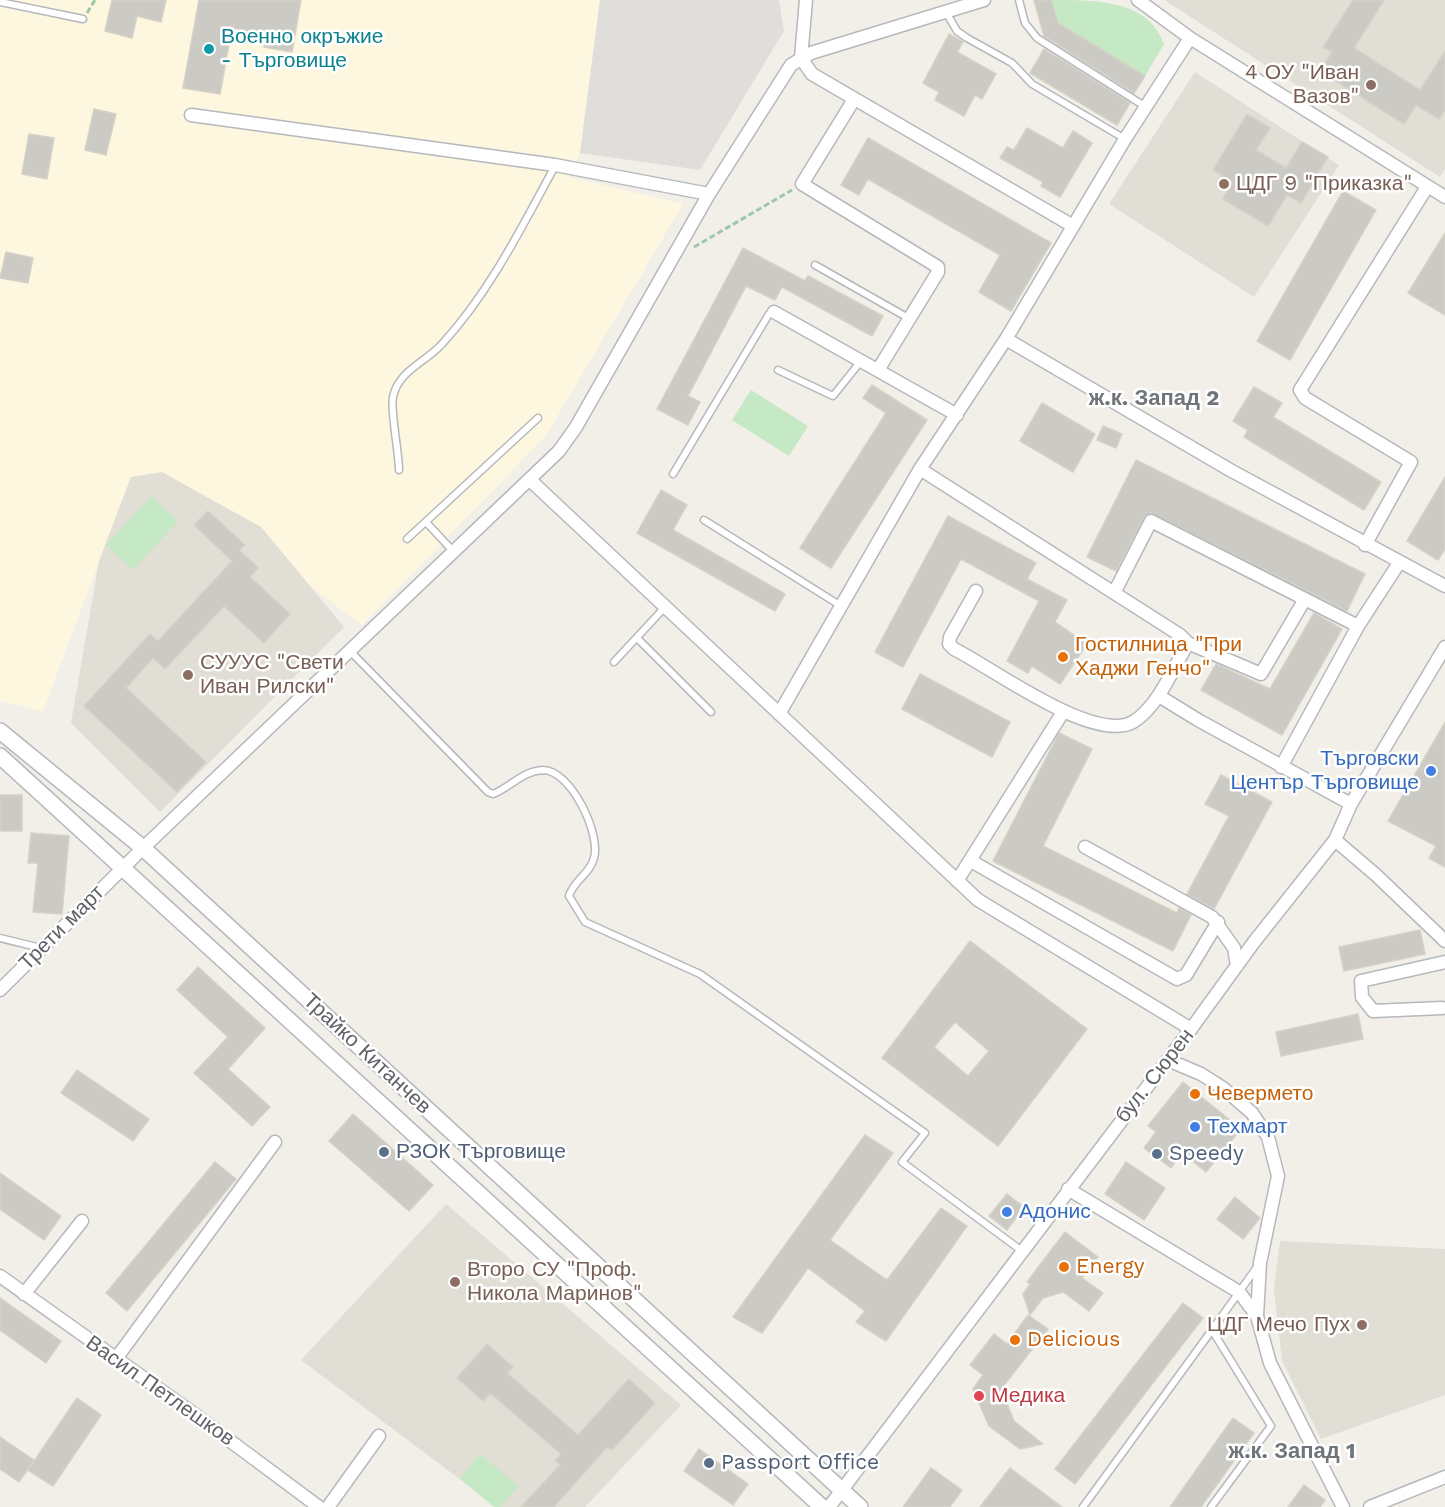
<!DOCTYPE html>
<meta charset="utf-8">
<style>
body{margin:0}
canvas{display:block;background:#f1efe8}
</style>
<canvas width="1445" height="1507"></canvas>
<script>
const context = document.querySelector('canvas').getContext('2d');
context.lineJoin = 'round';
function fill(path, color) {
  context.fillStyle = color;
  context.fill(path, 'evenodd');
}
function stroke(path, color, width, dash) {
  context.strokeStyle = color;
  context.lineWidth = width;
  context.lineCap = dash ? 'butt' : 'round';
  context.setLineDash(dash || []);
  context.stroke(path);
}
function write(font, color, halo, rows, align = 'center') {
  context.font = font + ' "Work Sans",sans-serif';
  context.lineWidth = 5;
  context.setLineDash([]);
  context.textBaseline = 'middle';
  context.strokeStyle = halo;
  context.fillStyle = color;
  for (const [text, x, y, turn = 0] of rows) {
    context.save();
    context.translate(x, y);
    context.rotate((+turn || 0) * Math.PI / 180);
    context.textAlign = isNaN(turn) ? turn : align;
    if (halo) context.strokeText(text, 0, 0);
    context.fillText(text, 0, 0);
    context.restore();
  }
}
const commercial = new Path2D(`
 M0,0H600L580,153L569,177L683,204L545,437L362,625L311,587L261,527L131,477L43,711L0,701Z`);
const industrial = new Path2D(`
 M600,0H779L784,31L700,170L580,153Z`);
const education = new Path2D(`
 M1164,0H1445V169L1440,177Z
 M1195,72L1339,165L1254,297L1109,204Z
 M162,472L261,527L344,627L160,812L71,723L99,561L131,477Z
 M446,1204L681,1405L585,1507H497L301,1360Z
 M1280,1241L1445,1249V1395L1321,1439L1282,1361L1274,1289Z`);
const green = new Path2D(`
 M1051,0C1097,0 1148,0 1164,44L1145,76L1058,23Z
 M751,390L808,426L789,456L732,420Z
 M152,496L178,521L133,570L106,545Z
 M480,1454L518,1486L500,1507H494L460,1479Z`);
const building = new Path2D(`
 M112,0H166L161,22L137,16L132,38L105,31Z
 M199,0H301L292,52L264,47L266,34L232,28L220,94L183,88Z
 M1034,0H1051L1058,23L1145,76L1134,93L1044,36Z
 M1353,0H1384L1354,48L1420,90L1445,51V110L1439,119L1416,105L1404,124L1320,71L1332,52L1323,47Z
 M949,34L963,42L957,52L996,74L982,99L975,95L964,116L935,100L939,92L923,83Z
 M1044,49L1130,103L1117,125L1030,73Z
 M94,109L116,114L106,155L85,150Z
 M1247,114L1270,128L1256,150L1286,168L1302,142L1328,157L1301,203L1287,195L1268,226L1223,199L1233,182L1213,170Z
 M1027,128L1063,148L1073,131L1092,143L1060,197L1041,186L1043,182L1000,158L1007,147L1014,150Z
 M29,134L54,138L47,179L22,174Z
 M868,138L1051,243L1011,311L979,292L1000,255L868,179L859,195L841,185Z
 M1343,191L1376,210L1290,360L1257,341Z
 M1445,233V315L1408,293Z
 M743,248L805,281L808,276L883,316L872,336L782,287L775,300L746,286L688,396L700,402L688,425L657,409Z
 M6,252L33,258L28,283L0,278Z
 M872,385L927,420L831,568L800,548L886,413L863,398Z
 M1254,387L1282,403L1273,417L1381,482L1364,510L1244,437L1248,430L1233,421Z
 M1042,403L1095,434L1073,472L1020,441Z
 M1103,426L1122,434L1116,448L1097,440Z
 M1136,460L1365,574L1347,611L1151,513L1144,517L1116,571L1087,557Z
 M1445,477V549L1438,560L1407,541Z
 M661,490L687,505L673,530L785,594L775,611L637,533Z
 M208,511L245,545L239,550L258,568L250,577L290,614L264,643L224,606L165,669L153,658L126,688L206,762L177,792L84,706L150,634L158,641L232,561L194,525Z
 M948,516L1036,563L1027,579L1067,600L1055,622L1087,644L1060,684L1032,666L1028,673L1007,661L1039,601L961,559L903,667L875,652Z
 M1314,613L1342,629L1282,735L1201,690L1216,664L1270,689Z
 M920,674L1010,722L992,757L902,709Z
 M1445,722V867L1429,858L1436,846L1388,821Z
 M1059,733L1092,749L1043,846L1177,913L1179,908L1191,915L1173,951L993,861Z
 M1221,775L1272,802L1214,909L1187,894L1229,816L1205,804Z
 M0,795H22V831H0Z
 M31,833L69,836L62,914L33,912L38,863H28Z
 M1420,930L1425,954L1344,971L1339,947Z
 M970,941L1087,1029L998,1146L882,1058ZM955,1022L989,1051L968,1076L934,1047Z
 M198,967L265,1028L228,1069L270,1107L252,1126L194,1073L228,1037L177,990Z
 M1358,1014L1363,1039L1281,1056L1276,1032Z
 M77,1070L149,1119L133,1141L61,1093Z
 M1183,1082L1241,1129L1206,1172L1182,1153L1171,1168L1144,1148L1156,1132L1148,1126Z
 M353,1114L433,1185L409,1211L329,1141Z
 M865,1135L893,1153L830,1240L887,1280L941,1208L967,1226L886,1341L856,1322L865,1311L808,1268L762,1333L733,1317Z
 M215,1162L236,1179L127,1311L106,1293Z
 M1126,1162L1165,1188L1144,1220L1105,1194Z
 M0,1173L61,1216L44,1240L0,1209Z
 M1007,1194L1024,1207L1007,1230L989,1216Z
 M1235,1197L1260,1218L1243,1239L1217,1219Z
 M1065,1232L1098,1257L1082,1278L1103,1293L1089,1311L1063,1292L1043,1298L1030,1315L1023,1294L1030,1284L1027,1282Z
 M0,1298L61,1341L46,1363L0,1330Z
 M1183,1303L1203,1318L1075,1484L1055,1469Z
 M1028,1315L1048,1329L1001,1389L1014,1421L1043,1444L1020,1449L989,1426L973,1389L983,1375L970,1365L994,1334L1007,1344Z
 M487,1344L513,1367L507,1373L578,1435L629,1379L655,1403L612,1450L607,1447L554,1507H521L560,1465L555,1461L561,1454L490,1393L483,1401L457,1378Z
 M77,1398L101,1415L53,1486L28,1470Z
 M1233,1418L1254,1433L1243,1448L1201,1507H1170Z
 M0,1437L34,1460L19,1482L0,1469Z
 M699,1449L748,1484L733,1505L684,1471Z
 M931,1468L962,1490L950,1507H903Z
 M1010,1468L1062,1507H980Z
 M1304,1485L1325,1500L1320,1507H1288Z`);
const path = new Path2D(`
 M87,13L95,0
 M694,247L792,190`);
const service = new Path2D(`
 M1019,0L1025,23L1037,38L1146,107
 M0,2L83,19
 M946,12L957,31L967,38L1012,63L1032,84L1125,139
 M815,265L910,319
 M778,370L833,396L861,361
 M399,470C399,453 390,409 393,397C398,371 426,362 442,344C489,293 522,227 555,166
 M673,474L769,314L774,312
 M704,520L841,606
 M426,522L452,550
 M407,539L538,418
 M637,638L711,712
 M349,650L488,792L493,794C511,787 522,771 543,770C571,770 601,834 594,858C590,874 574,880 569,896L585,922L700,974L925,1133L902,1162L1022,1251
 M614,662L666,606
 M0,938L41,948
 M1212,1330L1257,1267
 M1083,1507L1212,1330L1271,1426L1211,1507`);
const minor = new Path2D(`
 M806,0L801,58L812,74L1073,226
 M1138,0L1190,38L1445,197
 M853,101L802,184L938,267V272L878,370
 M191,115L555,165L709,194
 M774,312L957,415
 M1006,339L1230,470L1445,586
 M920,469L1180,635L1188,643L1261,674L1305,599
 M530,480L978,900L1191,1029
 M1365,545L1411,462L1305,398L1300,390L1427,187
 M976,591L950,637L949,644L954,649C991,667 1093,744 1133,722C1158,707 1174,667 1188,643
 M1114,593L1151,521L1358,626L1281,767
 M1358,626L1399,563
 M1159,696L1198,720L1351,804
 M779,714L920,469L1006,339L1125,139L1190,38
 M1335,840L1376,875L1445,941
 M1085,847L1212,917L1234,948L1237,966
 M971,861L1177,979L1186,975L1218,922
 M957,881L1063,712
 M0,990L143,848L559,451L576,427L709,194L791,65L811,53L984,0
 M1442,1008L1373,1011L1362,997L1361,981L1445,962
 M1168,1060L1201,1074L1223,1088L1252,1113L1268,1137L1278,1176L1260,1263L1257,1316L1270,1363L1343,1507
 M1068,1189L1239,1292L1257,1316
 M0,1276L190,1411L319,1507
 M24,1294L82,1221
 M115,1360L275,1142
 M328,1507L379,1436
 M829,1507L1191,1029L1254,942L1335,840L1351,804L1445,647
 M1370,1507L1445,1477`);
const tertiary = new Path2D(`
 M0,731L143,848L860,1507
 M0,756L822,1507`);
const markers = [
 [209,49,6,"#0f9aa8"],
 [1371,85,6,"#8d6e63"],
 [1224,184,6,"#8d6e63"],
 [1063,657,6,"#e8710a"],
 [188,675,6,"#8d6e63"],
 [1431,771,6,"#3f7fe0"],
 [1195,1094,6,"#e8710a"],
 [1195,1127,6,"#3f7fe0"],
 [384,1152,6,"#5c6f8a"],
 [1157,1154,6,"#5c6f8a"],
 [1007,1212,6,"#3f7fe0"],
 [1064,1267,6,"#e8710a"],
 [455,1282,6,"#8d6e63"],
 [1362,1325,6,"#8d6e63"],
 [1015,1340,6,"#e8710a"],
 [979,1396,6,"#e0444e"],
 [709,1463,6,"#5c6f8a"]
];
const cultureNames = [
 ["Военно окръжие",221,37],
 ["- Търговище",221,61]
];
const educationNames = [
 ["4 ОУ \"Иван",1359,73,"right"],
 ["Вазов\"",1359,97,"right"],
 ["ЦДГ 9 \"Приказка\"",1236,184],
 ["СУУУС \"Свети",200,663],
 ["Иван Рилски\"",200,687],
 ["Второ СУ \"Проф.",467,1270],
 ["Никола Маринов\"",467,1294],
 ["ЦДГ Мечо Пух",1350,1325,"right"]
];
const foodNames = [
 ["Гостилница \"При",1075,645],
 ["Хаджи Генчо\"",1075,669],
 ["Чевермето",1207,1094],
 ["Energy",1076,1267],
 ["Delicious",1027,1340]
];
const shopNames = [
 ["Търговски",1419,759,"right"],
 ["Център Търговище",1419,783,"right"],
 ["Техмарт",1207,1127],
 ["Адонис",1019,1212]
];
const streetNames = [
 ["Трети март",62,928,-45],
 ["Трайко Китанчев",367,1054,43],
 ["бул. Сюрен",1155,1076,-52],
 ["Васил Петлешков",160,1391,35]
];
const serviceNames = [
 ["РЗОК Търговище",396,1152],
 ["Speedy",1169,1154],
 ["Passport Office",721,1463]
];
const healthNames = [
 ["Медика",991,1396]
];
const neighbourhoodNames = [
 ["ж.к. Запад 2",1154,399],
 ["ж.к. Запад 1",1292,1452]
];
fill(commercial, '#fef7e0');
fill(industrial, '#e0deda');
fill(education, '#e1ded6');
fill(green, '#c5e8c5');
fill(building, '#cccac5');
stroke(building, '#d6d1c6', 1.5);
stroke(service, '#b5b8bc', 9);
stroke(minor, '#b5b8bc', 15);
stroke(tertiary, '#b5b8bc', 18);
stroke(path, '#9cc7a9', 3, [6, 3]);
stroke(service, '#fff', 6);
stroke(minor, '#fff', 12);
stroke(tertiary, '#fff', 15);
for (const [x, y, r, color] of markers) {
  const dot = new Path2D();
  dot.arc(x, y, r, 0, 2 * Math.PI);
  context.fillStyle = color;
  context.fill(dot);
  stroke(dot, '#fff', 2);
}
write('21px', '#0d838f', '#fff', cultureNames, 'left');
write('21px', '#785e54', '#fff', educationNames, 'left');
write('21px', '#c56008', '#fff', foodNames, 'left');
write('21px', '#366cbe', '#fff', shopNames, 'left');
write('21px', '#5f6368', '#fff', streetNames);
write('21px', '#4e5e75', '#fff', serviceNames, 'left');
write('21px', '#be3a42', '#fff', healthNames, 'left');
write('bold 22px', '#70757a', '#fff', neighbourhoodNames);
</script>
